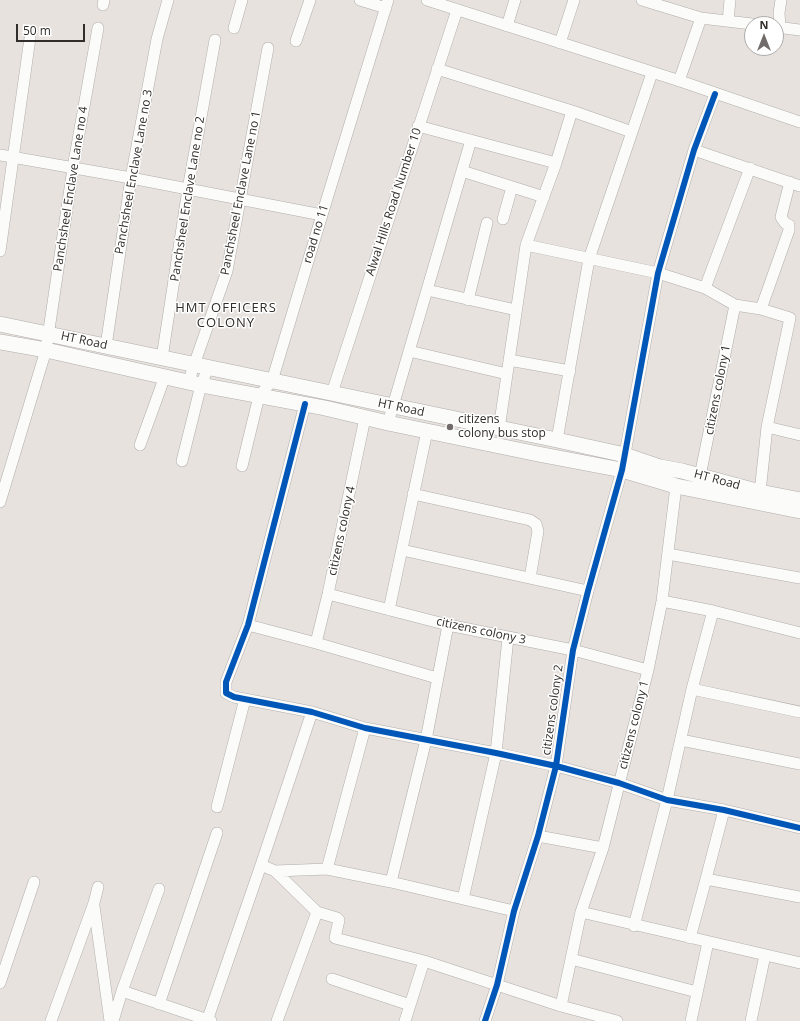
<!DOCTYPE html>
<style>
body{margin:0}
#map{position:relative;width:800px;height:1021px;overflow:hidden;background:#e7e2de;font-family:"Open Sans",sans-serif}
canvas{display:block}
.north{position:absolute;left:744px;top:16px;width:40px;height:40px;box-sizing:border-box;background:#fff;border:1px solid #adabaa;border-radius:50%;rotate:0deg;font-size:11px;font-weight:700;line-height:16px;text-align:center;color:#312d2a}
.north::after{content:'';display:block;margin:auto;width:14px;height:18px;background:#716c69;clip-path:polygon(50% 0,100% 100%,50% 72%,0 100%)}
.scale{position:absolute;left:16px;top:24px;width:69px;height:18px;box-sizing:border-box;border:2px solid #312d2a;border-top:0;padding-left:5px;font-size:12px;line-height:14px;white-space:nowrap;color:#312d2a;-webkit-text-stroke:3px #fff;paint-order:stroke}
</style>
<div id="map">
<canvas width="800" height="1021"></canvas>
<div class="north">N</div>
<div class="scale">50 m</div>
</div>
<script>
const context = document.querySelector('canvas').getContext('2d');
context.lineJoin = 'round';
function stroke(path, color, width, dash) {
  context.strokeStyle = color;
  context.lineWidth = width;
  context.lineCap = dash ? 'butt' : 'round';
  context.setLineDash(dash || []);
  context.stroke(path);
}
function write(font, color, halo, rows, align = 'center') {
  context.font = font + ' "Open Sans",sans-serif';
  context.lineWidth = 3;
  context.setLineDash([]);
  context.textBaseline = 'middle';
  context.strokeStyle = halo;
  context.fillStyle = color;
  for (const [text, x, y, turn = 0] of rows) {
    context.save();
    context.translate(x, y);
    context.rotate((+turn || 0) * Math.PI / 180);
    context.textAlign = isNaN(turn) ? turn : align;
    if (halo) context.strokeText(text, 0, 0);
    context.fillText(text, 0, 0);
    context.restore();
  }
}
const street = new Path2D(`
 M360,0L386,8
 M427,0L680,81L800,122
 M642,0L701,18L752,24
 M103,5L104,0
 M728,21L730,0
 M507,26L515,0
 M776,27L800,30
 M780,27L779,13L781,0
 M234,28L242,0
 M296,41L310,0
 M560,43L574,0
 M437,69L572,111L632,132
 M679,81L701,18
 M418,126L556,163L572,111
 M694,150L800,186
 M0,155L131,178L322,215
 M462,171L544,197
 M503,219L512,187
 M526,245L658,273L705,288L750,168
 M0,251L30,38
 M705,288L735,305L761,309L790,318L767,427L760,492
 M427,290L516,310
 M468,300L487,223
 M761,309L789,230V225L785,223L781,217L790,182
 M106,346L131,178L157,39L168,0
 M409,351L507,374
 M162,358L188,189L215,40
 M509,360L570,371
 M189,381L194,365L227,271L268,48
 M332,393L457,10
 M305,404L248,625L226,682V693L234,697L312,712L365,728L496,753L556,766L619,783L667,800L724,810L800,828
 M388,423L471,140
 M767,427L800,435
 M499,429L526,245L556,163
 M557,440L589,259L652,73
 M140,445L165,376
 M182,461L201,385L208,368
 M242,466L259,396L272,381L322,215L388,0
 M700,476L735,305
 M413,494L530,520L536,524L538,531L530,578
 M0,502L46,350L73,168L98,28
 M402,550L588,591
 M668,554L800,578
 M328,594L448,625L573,650L648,670
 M662,601L713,611L800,633
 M389,610L427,431
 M248,625L316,643L437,678
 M316,643L328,594L365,418
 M692,689L800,712
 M681,740L800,764
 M217,807L245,699
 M538,836L603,848
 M261,865L275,871L317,912L337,918L339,920L335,938L424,961L561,1006L617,1021
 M327,869L365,728
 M275,871L327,869L391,882L514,911
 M706,879L800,897
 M391,882L426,740L448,625
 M463,899L496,753L508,638
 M94,906L110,1021
 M581,912L800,963
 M634,926L667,800L692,689L713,611
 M690,938L706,879L724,810
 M571,959L697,992
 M332,979L410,1005
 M0,983L34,882
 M122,991L211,1021
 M159,1004L217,833
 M561,1006L581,912L603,848L648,670L662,601L676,486
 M51,1021L94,903L98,887
 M113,1021L122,991L159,889
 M207,1021L261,865L312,712
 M277,1021L317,912
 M405,1021L424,961
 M485,1021L497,985L514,911L538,836L556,766L573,650L588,591L622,470L658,273L694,150L715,94
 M691,1021L708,942
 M751,1021L765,955`);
const secondary = new Path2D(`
 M0,324L557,440L625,455L660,467L682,471L760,492L800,500
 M0,342L46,350L201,385L325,408L388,423L538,454L622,470L676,486L800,511`);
const cycleway = new Path2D(`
 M305,404L248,625L226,682V693L234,697L312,712L365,728L496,753L556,766L619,783L667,800L724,810L800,828
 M485,1021L497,985L514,911L538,836L556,766L573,650L588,591L622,470L658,273L694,150L715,94`);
const markers = [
 [450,427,4,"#716c69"]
];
const streetNames = [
 ["Panchsheel Enclave Lane no 3",134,172,-80],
 ["Panchsheel Enclave Lane no 4",71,189,-81],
 ["Panchsheel Enclave Lane no 1",241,193,-79],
 ["Panchsheel Enclave Lane no 2",188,199,-81],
 ["Alwal Hills Road Number 10",394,202,-72],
 ["road no 11",316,234,-73],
 ["HT Road",84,341,12],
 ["citizens colony 1",718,390,-79],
 ["HT Road",401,408,12],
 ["HT Road",717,480,15],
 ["citizens colony 4",342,531,-78],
 ["citizens colony 3",481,631,12],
 ["citizens colony 2",553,710,-82],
 ["citizens colony 1",634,725,-76]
];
const poiNames = [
 ["citizens",458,420],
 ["colony bus stop",458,434]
];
const neighbourhoodNames = [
 ["HMT OFFICERS",226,308],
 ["COLONY",226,323]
];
stroke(street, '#b1adaa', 12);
stroke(secondary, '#b1adaa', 16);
stroke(street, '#fbfbfa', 11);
stroke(secondary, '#fbfbfa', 15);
stroke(cycleway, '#0057b8', 6);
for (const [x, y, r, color] of markers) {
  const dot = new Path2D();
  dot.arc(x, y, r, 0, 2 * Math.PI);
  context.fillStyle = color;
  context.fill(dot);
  stroke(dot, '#fff', 1.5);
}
write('12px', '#312d2a', '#fff', streetNames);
write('12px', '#312d2a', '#fff', poiNames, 'left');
context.letterSpacing = '1px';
write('13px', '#312d2a', '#fff', neighbourhoodNames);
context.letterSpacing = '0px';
</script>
